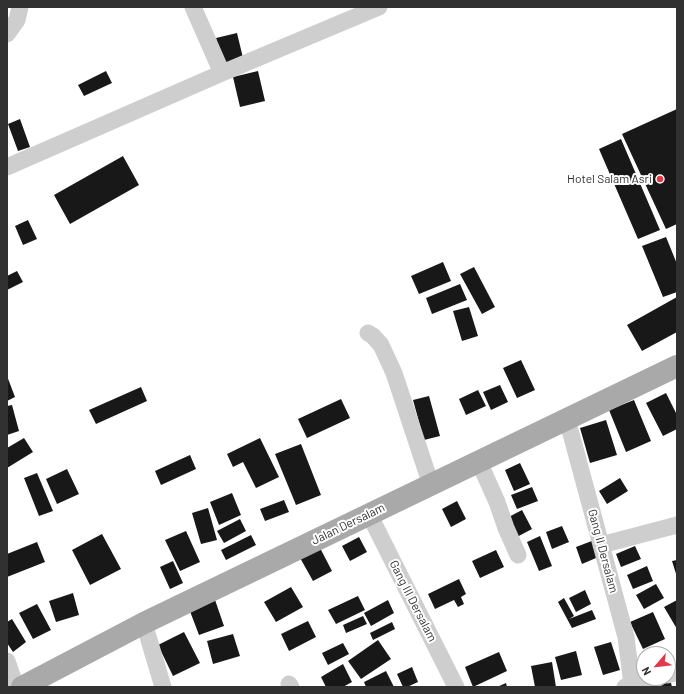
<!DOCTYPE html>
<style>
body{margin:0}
#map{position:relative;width:684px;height:694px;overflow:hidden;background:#fff;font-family:Barlow,sans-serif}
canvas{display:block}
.frame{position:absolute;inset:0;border:8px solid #313131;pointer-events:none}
.north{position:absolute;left:636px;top:646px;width:40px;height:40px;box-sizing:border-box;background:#fff;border:1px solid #adadad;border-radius:50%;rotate:242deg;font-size:11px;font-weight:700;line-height:16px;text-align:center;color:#313131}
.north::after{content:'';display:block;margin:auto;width:14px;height:18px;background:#e33848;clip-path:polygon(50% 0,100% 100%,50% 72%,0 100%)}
</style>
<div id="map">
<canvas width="684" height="694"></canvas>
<div class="frame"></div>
<div class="north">N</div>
</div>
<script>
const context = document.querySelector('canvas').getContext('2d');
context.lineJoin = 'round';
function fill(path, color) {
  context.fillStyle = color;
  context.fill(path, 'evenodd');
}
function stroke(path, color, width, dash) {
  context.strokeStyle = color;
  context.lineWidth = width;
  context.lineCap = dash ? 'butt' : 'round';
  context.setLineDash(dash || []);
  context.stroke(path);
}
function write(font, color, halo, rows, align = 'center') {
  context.font = font + ' Barlow,sans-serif';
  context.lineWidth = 4;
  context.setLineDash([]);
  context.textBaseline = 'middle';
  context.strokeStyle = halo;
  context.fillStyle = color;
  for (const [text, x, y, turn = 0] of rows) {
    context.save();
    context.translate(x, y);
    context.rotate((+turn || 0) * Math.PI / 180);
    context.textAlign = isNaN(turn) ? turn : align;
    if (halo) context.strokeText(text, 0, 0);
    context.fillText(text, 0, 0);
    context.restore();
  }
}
const building = new Path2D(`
 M237,33L244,62L223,67L216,38Z
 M106,71L112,83L84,96L78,85Z
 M258,71L265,101L240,107L233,77Z
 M677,109V224L666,229L622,134Z
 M20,119L30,147L18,151L8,124Z
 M621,139L660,230L638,239L599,149Z
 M123,156L139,185L70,224L54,195Z
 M28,220L37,239L23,245L15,226Z
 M666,237L677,264V292L663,297L642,246Z
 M443,262L451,281L419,294L411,276Z
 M474,267L495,307L482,314L460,274Z
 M17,271L23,282L7,290V276Z
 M460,284L467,300L432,314L426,298Z
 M677,297V332L642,351L627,325Z
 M469,307L478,336L462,341L453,311Z
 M521,360L535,390L517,398L503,368Z
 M7,376L15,397L7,401Z
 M500,385L508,402L491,410L483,392Z
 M141,387L147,401L96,424L89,410Z
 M478,390L486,406L466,415L459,399Z
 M666,393L677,415V429L663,436L646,403Z
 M429,396L440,436L424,440L413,400Z
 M341,399L350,418L307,438L298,419Z
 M634,400L651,441L626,452L609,410Z
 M12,405L19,431L7,435V406Z
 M606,420L617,455L590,463L580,428Z
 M24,438L33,452L7,468V448Z
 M260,438L279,477L256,488L243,462L233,467L227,454Z
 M301,444L321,495L296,505L275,454Z
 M190,455L196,469L161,485L155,471Z
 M520,463L530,484L514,491L505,470Z
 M67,469L79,494L57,504L46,479Z
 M37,473L53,511L39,516L24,478Z
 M620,478L628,491L607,504L599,491Z
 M532,487L538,501L517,509L511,495Z
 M232,493L241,515L219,525L210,502Z
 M284,500L289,512L265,521L260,509Z
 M457,501L466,519L451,527L442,509Z
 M208,508L217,540L201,544L192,513Z
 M522,510L532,529L515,538L505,519Z
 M240,519L246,531L224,543L217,531Z
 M562,526L569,542L552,549L546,532Z
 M186,531L200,562L180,571L165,540Z
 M102,534L121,569L90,585L72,550Z
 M251,535L256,545L226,560L221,550Z
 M540,536L552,566L539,571L527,542Z
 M359,537L367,552L350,561L342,546Z
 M597,539L603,555L582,564L576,547Z
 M37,542L45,562L7,577V554Z
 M319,546L332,571L313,581L299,556Z
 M635,546L641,559L621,567L616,554Z
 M496,550L504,567L480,578L472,561Z
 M677,560V577L672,561Z
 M173,561L183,583L170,589L160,567Z
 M647,566L653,581L633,589L627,575Z
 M459,579L466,594L461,597L464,604L458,607L454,600L435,609L428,594Z
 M656,584L664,598L644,609L636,595Z
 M291,587L303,607L276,622L264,602Z
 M585,590L591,604L576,612L569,598Z
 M73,593L79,615L56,622L49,601Z
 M358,596L365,610L336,624L328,610Z
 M214,597L224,626L199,635L188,606Z
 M564,598L574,616L569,619L592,610L596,619L572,628L558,602Z
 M388,600L394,613L371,626L364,613Z
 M677,600V629L664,607Z
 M37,604L51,630L33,639L19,613Z
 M653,612L665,639L643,649L630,622Z
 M363,616L367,624L346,633L343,625Z
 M12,619L26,642L13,652L7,643V622Z
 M308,621L316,637L289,651L281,634Z
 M392,622L395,629L373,640L370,633Z
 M184,632L200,663L173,676L158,645Z
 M233,634L240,656L213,664L207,641Z
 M378,640L391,659L361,679L348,661Z
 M611,642L620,670L603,675L594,647Z
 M343,643L349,654L328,665L322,653Z
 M576,651L582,675L561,680L555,657Z
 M499,652L507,671L473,687L465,667Z
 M552,662L556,687H535L531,666Z
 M343,664L352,682L343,687H326L321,677Z
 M412,667L418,682L407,687H403L397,674Z
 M386,671L394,687H366L364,682Z
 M670,679L672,687H652Z
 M506,683L507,687H497Z`);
const street = new Path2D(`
 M193,7L222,73
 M7,34L17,20L20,7
 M7,167L222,73L379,7
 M368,333L373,336L381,345L394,373L431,485
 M567,419L626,637L632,685
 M479,462L497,502L506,528L518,555
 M369,514L456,687
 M601,545L677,525
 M144,623L163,687
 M7,661L16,687
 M668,675L677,672
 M289,684L291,687
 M625,687L658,678`);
const primary = new Path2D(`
 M22,687L144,623L677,366`);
const markers = [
 [660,179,4,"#e33848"]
];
const poiNames = [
 ["Hotel Salam Asri",652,179]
];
const streetNames = [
 ["Jalan Dersalam",348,524,-26],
 ["Gang II Dersalam",603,551,75],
 ["Gang III Dersalam",413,601,63]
];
fill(building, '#181818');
stroke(street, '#cecece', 17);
stroke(primary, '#a9a9a9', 22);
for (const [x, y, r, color] of markers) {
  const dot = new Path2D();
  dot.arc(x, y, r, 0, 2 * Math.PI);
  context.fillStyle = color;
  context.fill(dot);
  stroke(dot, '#fff', 1.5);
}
write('12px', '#313131', '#fff', poiNames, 'right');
write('12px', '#313131', '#fff', streetNames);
</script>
